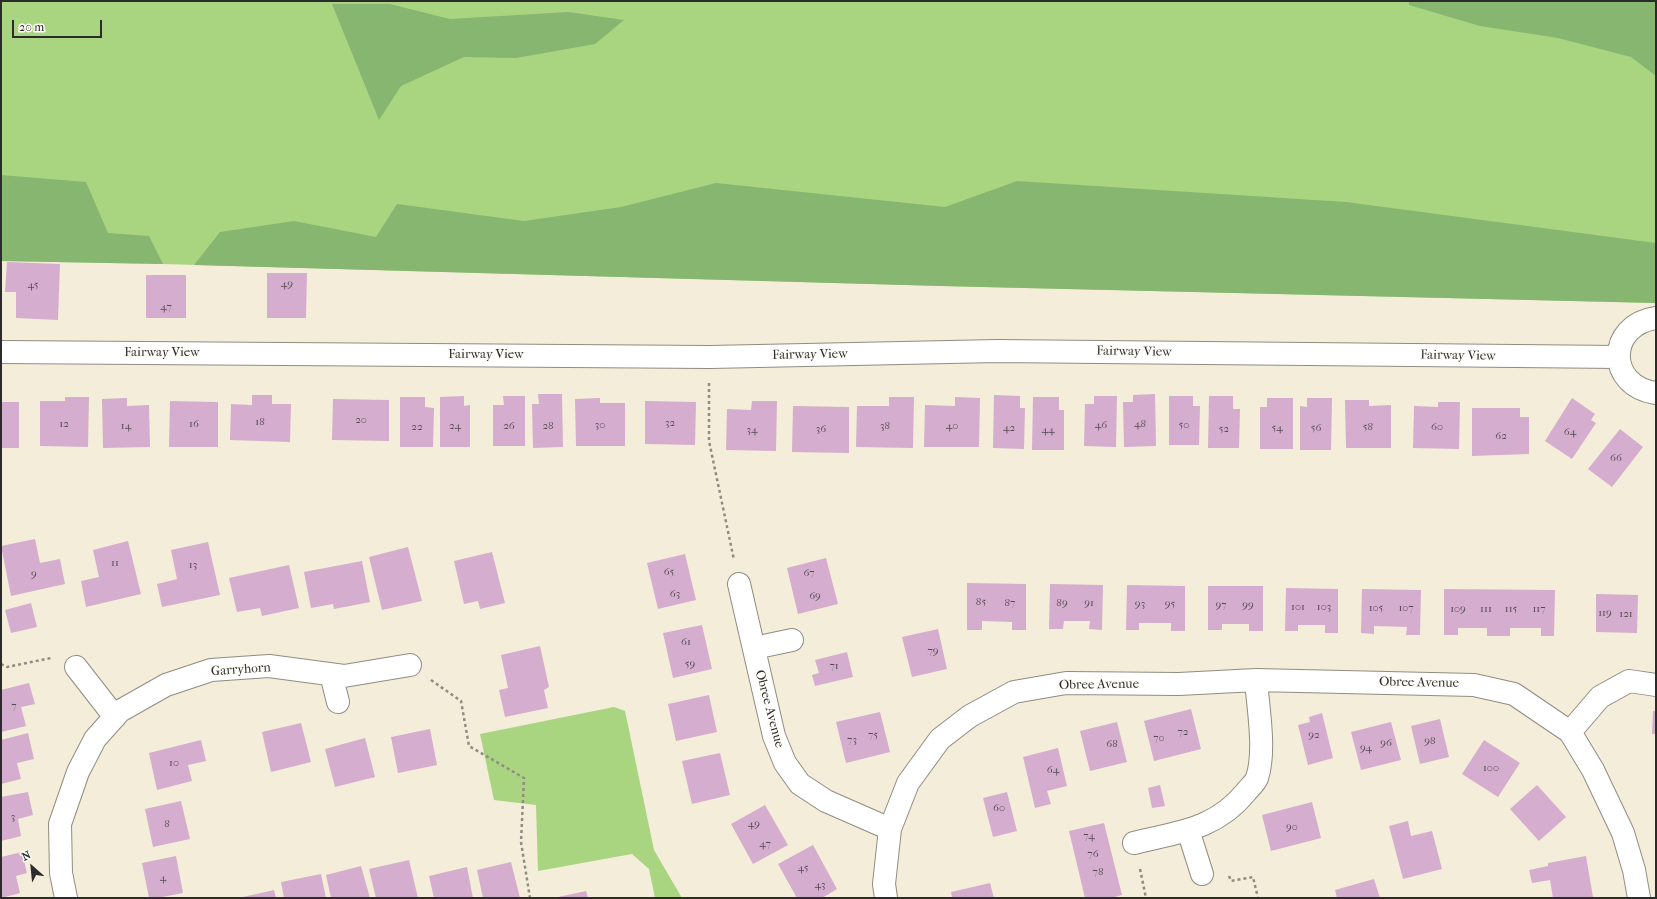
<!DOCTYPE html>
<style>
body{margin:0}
#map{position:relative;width:1657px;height:899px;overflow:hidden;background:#f4edd9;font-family:"IM FELL French Canon",serif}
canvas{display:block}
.frame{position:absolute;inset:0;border:2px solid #2b2b2b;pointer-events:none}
.north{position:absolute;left:12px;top:847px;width:40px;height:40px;-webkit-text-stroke:3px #fdfcf7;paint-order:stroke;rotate:333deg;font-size:11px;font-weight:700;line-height:16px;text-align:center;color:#2b2b2b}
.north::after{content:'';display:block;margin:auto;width:14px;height:18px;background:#2b2b2b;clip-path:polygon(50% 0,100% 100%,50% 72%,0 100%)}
.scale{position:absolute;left:12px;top:20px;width:90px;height:18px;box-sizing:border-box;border:2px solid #2b2b2b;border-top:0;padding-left:5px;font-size:12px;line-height:14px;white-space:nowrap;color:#2b2b2b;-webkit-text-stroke:3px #fdfcf7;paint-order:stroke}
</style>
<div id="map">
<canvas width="1657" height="899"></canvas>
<div class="frame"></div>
<div class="north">N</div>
<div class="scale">20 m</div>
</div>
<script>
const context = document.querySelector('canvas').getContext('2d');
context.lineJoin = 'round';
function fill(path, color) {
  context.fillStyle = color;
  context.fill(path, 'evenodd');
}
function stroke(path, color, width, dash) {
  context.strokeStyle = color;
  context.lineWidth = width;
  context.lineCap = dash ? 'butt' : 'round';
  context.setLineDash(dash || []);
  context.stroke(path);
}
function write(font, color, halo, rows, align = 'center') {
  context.font = font + ' "IM FELL French Canon",serif';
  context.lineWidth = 3;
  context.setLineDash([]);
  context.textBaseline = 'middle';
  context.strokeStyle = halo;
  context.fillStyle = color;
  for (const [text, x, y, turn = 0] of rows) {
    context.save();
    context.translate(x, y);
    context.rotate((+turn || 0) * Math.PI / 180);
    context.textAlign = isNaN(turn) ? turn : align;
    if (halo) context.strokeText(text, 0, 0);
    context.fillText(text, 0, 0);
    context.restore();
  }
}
const green = new Path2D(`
 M1,1H1656V303L941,286L163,264L1,261Z
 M614,707L625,711L654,850L682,898H655L649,869L632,854L538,871L536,805L494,800L480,734Z`);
const forest = new Path2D(`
 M1409,1H1656V76L1631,57L1558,38L1480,26L1409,5Z
 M332,4H390L450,19L568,12L624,20L595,44L516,58L464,57L401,86L379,120Z
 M1,175L86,182L108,233L149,236L163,264L1,261Z
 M1017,181L1346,202L1656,243V303L941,286L194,265L220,232L294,221L376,237L397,204L524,221L621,207L716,183L945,207Z`);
const building = new Path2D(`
 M7,262L60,264L58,320L16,318V292H5Z
 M267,273H307L306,318H267Z
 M146,275H186V318H146Z
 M538,394H562L563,447L533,448L532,404H539Z
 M1155,394L1156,446L1124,447L1123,402H1133V395Z
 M252,395H272V404H291L290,442L230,440L231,404L252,405Z
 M994,395L1020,396V408H1025L1024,449L993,448Z
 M464,396V406L470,405V447H440V397Z
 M503,396H525V446H493V405H504Z
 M1094,396H1117L1116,447L1084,446L1085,404H1094Z
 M1169,396H1193V406H1200L1199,445H1169Z
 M1209,396H1233V409H1240L1239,448H1208Z
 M65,397H89L88,447L40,446V401H65Z
 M400,397H425V407L434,408L433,447H400Z
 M889,397H914L913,448L856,447L857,406H889Z
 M955,397L980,398L979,447H924L925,405L955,406Z
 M1033,397H1059V410H1064V450H1032Z
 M127,398V406L149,405L150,447L103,448L102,399Z
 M600,398V403H625V446H576L575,399Z
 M1267,398H1293V449H1260V407H1267Z
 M1307,398H1332L1331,450H1300V406L1307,407Z
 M1572,398L1595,414L1591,420L1596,423L1572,459L1545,441Z
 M333,399L389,400V441L332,440Z
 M1345,400H1369V406L1391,405V448H1346Z
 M170,401L218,402V447H169Z
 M645,401L696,402L695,445L645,444Z
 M752,401H777L776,451L726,450L727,409L751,410Z
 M1,402H19V448H1Z
 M1438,402H1460L1459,449L1413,448L1414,406L1438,407Z
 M793,406L849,407V453L792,452Z
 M1472,408H1520V417H1529V454L1472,456Z
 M1620,429L1643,447L1612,487L1588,469Z
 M35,539L40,563L60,559L65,584L11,596L1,546Z
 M128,541L141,594L86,607L81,581L99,577L93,550Z
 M208,542L220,595L162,607L157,584L177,579L171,550Z
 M408,547L422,601L382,610L369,557Z
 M492,552L505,603L480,609L478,601L464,604L454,561Z
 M685,554L696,600L658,609L647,563Z
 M826,558L838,604L798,614L787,568Z
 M362,561L370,602L334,609L333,604L311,608L304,572Z
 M289,565L299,608L262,616L260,608L237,612L229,578Z
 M967,583L1026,584V630H1012V622L982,621V630H967Z
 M1050,584L1103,585L1102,630L1089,629L1090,621H1064L1063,629H1049Z
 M1127,585L1185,586V631H1171V623H1139V630H1126Z
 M1208,586H1263V631H1249V624H1222V630H1208Z
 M1286,588L1338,589V633H1325V625H1298V631H1285Z
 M1362,589L1421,590L1420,635H1406L1407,627L1374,626V634L1361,633Z
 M1444,589L1555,590L1554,636H1541V628H1510V636H1487V628H1458V635H1444Z
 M1596,594L1638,595L1637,633L1596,632Z
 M31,603L37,627L11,633L5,610Z
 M702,625L712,669L673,678L663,633Z
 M938,629L947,669L912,677L902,637Z
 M540,646L549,687L544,690L548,708L505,717L499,690L508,688L501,655Z
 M847,652L853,677L815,686L812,675L819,673L815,660Z
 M29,683L35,704L21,707L26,726L1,732V690Z
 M709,695L717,732L676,741L668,704Z
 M1191,709L1201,749L1154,761L1144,721Z
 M1653,711H1656V734H1652Z
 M880,712L890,752L846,763L836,722Z
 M1322,713L1333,758L1308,765L1298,725L1310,722L1309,717Z
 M1440,719L1449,757L1420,764L1411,726Z
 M1117,722L1127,762L1090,771L1080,731Z
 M1391,722L1401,760L1361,770L1351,732Z
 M301,723L311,762L271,772L262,732Z
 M430,729L437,765L398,773L391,737Z
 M28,733L34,759L17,763L21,779L1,784V740Z
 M365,738L375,777L335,787L325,749Z
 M201,740L206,761L188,765L192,781L157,790L149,753Z
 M1484,740L1520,763L1498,797L1462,774Z
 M1058,748L1067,786L1047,791L1051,804L1035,808L1023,757Z
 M720,753L730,795L692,804L682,761Z
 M1160,785L1165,806L1152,808L1148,788Z
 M1537,785L1566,817L1539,841L1510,809Z
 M28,792L33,815L18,819L21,836L1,841V797Z
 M1007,792L1017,831L993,837L983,798Z
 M181,801L190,839L153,847L145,809Z
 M1312,802L1321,838L1271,851L1262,815Z
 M765,805L788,845L753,864L731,824Z
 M1408,821L1411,836L1432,831L1442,869L1403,879L1389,826Z
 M1104,823L1122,895L1111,898H1085L1069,831Z
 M813,845L837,889L822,898H797L778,864Z
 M22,852L27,873L16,876L20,893L1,898V857Z
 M176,856L183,893L157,898H149L142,863Z
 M1586,856L1593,897L1553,898L1550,880L1532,883L1529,870L1548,866V863Z
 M409,860L418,898H376L369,869Z
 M511,862L520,898H483L477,870Z
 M361,866L370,898H331L326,875Z
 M467,867L473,898H434L429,876Z
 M321,874L326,898H284L281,882Z
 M1374,879L1380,898H1337L1335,890Z
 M990,883L994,898H952L951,892Z
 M274,890L276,898H243V897Z
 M586,891L588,898H558V897Z`);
const path = new Path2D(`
 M709,383V441L734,560
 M1,664L7,667L51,658
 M431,680L461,701L469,746L524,778L521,842L530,898
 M1140,869L1146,898
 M1229,876L1231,881L1253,877L1258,898`);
const street = new Path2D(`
 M1656,318C1607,325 1606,386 1656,393
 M1,352L710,357L997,351L1619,357
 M739,584L774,736L785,763L800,784L826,801L890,829
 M754,648L792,640
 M76,667L115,717
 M331,674L338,702
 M1570,732L1600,697L1629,681L1656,685
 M1188,830L1202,874
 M1134,843C1178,832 1215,830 1246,792C1249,788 1255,783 1257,778C1266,751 1258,708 1256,680
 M66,898L61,873L60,824L78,772L95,739L120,711L166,685L211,670L269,666L344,676L410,665
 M886,898L884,884L890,829L908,783L940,739L970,716L1014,692L1066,683L1179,684L1256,680L1474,685L1514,694L1570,732L1593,770L1623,833L1634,870L1639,898`);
const numberNames = [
 ["49",287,284],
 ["45",33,285],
 ["47",166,307],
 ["20",361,420],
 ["18",260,422],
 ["32",670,423],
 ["12",64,424],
 ["16",194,424],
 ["48",1140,424],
 ["30",600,425],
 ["46",1101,425],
 ["50",1184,425],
 ["14",126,426],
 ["24",455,426],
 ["26",509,426],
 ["28",548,426],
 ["38",885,426],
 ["40",952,426],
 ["22",417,427],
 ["58",1368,427],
 ["60",1437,427],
 ["42",1009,428],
 ["54",1277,428],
 ["56",1316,428],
 ["36",821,429],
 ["52",1224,429],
 ["34",752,430],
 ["44",1048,430],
 ["64",1570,432],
 ["62",1501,436],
 ["66",1616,458],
 ["11",115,563],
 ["13",193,565],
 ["65",669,572],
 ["67",809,573],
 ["9",34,574],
 ["63",675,594],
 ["69",815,596],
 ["85",981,602],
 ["87",1010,603],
 ["89",1062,603],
 ["91",1089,603],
 ["93",1140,604],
 ["95",1170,604],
 ["97",1221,605],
 ["99",1248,605],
 ["101",1298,607],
 ["103",1324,607],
 ["105",1376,608],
 ["107",1406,608],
 ["109",1458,609],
 ["111",1486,609],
 ["115",1511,609],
 ["117",1539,609],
 ["119",1605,613],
 ["121",1626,614],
 ["61",686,642],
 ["79",933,651],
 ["59",690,664],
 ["71",834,666],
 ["7",14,706],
 ["72",1183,732],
 ["75",873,735],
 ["92",1314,735],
 ["70",1159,738],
 ["73",852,740],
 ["98",1430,741],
 ["96",1386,743],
 ["68",1112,744],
 ["94",1366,748],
 ["10",174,763],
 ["100",1491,768],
 ["64",1053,770],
 ["60",999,808],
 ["3",13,817],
 ["8",167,824],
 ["49",754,824],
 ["90",1292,827],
 ["74",1089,836],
 ["47",765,844],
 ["76",1093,854],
 ["45",803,868],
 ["78",1098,872],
 ["4",163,878],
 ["43",820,885]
];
const streetNames = [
 ["Fairway View",1134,352,1],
 ["Fairway View",162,353],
 ["Fairway View",486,355],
 ["Fairway View",810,355,-1],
 ["Fairway View",1458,356,1],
 ["Garryhorn",241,670,-4],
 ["Obree Avenue",1419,683,1],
 ["Obree Avenue",1099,685,-1],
 ["Obree Avenue",769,709,75]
];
fill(green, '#a9d581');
fill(forest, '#86b66f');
fill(building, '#d5adce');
stroke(street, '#908c82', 24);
stroke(path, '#908c82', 2.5, [3, 3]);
stroke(street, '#fff', 22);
write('11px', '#564c54', null, numberNames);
write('13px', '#2b2b2b', '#fdfcf7', streetNames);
</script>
